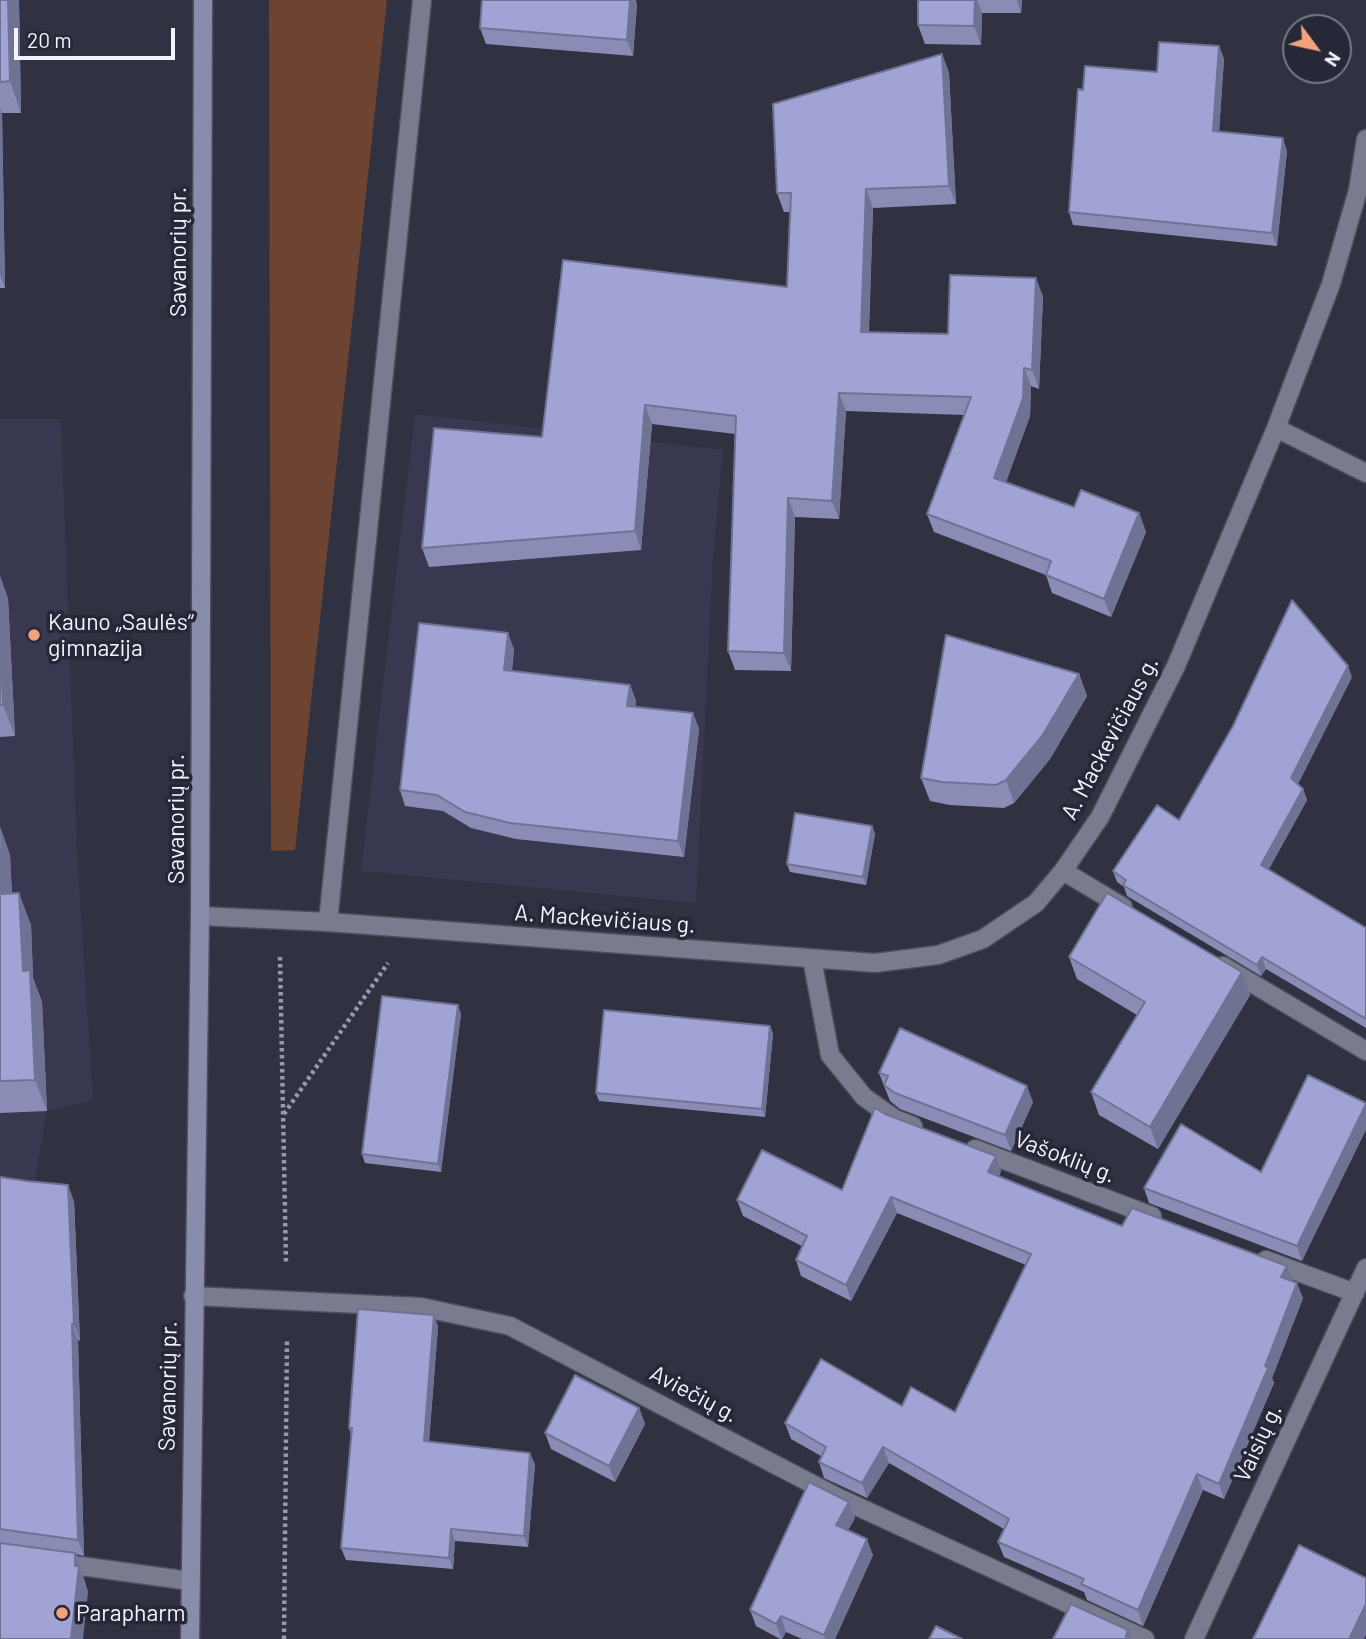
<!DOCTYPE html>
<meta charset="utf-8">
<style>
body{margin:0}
#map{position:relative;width:1366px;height:1639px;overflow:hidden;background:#303141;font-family:Barlow,sans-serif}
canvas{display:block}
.north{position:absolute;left:1282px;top:14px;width:70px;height:70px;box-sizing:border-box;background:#262737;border:2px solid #787987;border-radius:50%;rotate:123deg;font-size:19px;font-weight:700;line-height:28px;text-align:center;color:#f3f4ff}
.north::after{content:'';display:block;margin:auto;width:24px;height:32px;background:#f1a17c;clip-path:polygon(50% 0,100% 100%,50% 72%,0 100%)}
.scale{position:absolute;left:14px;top:28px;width:161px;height:32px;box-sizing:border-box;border:4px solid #f3f4ff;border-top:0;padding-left:9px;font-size:21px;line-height:24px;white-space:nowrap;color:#f3f4ff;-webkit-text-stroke:5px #262737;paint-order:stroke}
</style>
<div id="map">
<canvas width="1366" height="1639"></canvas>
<div class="north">N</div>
<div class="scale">20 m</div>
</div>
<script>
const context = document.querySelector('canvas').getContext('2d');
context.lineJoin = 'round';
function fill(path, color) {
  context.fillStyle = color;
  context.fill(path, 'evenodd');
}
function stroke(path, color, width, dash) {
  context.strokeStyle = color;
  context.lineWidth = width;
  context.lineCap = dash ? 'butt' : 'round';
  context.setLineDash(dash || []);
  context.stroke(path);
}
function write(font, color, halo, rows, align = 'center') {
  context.font = font + ' Barlow,sans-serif';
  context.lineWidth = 7;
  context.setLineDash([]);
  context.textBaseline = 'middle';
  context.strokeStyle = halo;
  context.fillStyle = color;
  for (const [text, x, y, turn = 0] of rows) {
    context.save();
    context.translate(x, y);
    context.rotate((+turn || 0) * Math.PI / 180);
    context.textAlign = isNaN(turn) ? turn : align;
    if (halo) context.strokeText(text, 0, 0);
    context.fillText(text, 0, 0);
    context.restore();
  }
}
const built = new Path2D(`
 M415,414L723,450L713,558L696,903L361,871Z
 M0,419H61L77,850L93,1100L47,1111L32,1197L0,1192Z`);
const green = new Path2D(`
 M269,0H387L295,850L271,851Z`);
const path = new Path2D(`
 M280,957L286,1263
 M284,1114L388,963
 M284,1639L287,1338`);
const lane = new Path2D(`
 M328,922L422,0`);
const street = new Path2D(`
 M1276,428L1366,473
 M1063,871L1123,907
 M200,916L328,922L875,963L938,955L983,939L1036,903L1063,871L1100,817L1176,666L1276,428L1331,284L1358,190L1366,139
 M812,959L830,1055L864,1097L895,1119L913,1126
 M1223,966L1366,1051
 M975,1149L1152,1216
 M1266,1260L1355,1293
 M193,1296L421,1307L510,1326L839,1498L1145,1639
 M59,1563L190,1581
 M1194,1639L1366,1268`);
const secondary = new Path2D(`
 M190,1639L200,916L203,0`);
const wall = new Path2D(`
 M0,0H19L21,113H2L5,288H0Z
 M918,0H1022L1021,13H982L981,45L925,44L918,25Z
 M637,4L633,56L486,44L480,28Z
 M1219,46L1224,59L1219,132L1287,151L1277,246L1073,225L1069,212L1083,90L1157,72Z
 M942,54L949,73L956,204L873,208L869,332L948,334L1043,296L1039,389L1031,386L1030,416L1006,482L1074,507L1139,513L1146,532L1111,617L1052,593L1046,575L934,532L927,514L964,415L846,411L839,519L795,517L791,671L735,670L728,651L735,434L652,424L641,550L429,567L422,548L542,437L787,287L790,212H784L777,193Z
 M0,576L8,599L15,736L0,737Z
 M514,649L512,671L630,685L636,701L635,707L693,713L699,729L684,857L516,839L471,828L443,811L405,806L400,790Z
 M1079,674L1087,696L1050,759L1014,803L1004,808L950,805L930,801L921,778Z
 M1352,677L1298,784L1303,789L1307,800L1269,869L1366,928V1028L1266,969L1261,976L1127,896L1124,887L1117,882L1113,871L1179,820Z
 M872,826L875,834L866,885L790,872L787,864Z
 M0,827L10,855L12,894L31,925L33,978L42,1002L47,1111L0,1113Z
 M1069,957L1242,972L1250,995L1158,1149L1099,1115L1091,1092L1137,1015L1077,979Z
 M461,1014L441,1172L365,1163L362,1154Z
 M770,1026L773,1034L765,1117L599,1101L596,1093Z
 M879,1073L1033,1102L1011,1151L900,1109L890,1101Z
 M1366,1103L1302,1261L1149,1203L1144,1188L1261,1172Z
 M885,1114L996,1156L1001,1171L999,1176L1122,1226L1292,1281L1303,1298L1272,1378L1274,1383L1224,1499L1203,1490L1143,1626L1087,1600L1084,1592L1004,1557L998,1542L1004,1529L889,1463L867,1498L824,1478L819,1462L821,1456L791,1439L785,1423L902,1406L955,1412L1026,1265L897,1213L851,1301L801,1276L796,1260L802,1246L743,1216L737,1200L842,1190Z
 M0,1177L74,1201L80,1341L78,1340L84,1556L76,1554L88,1592L0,1639Z
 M434,1315L438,1327L429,1442L535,1464L528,1547L455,1541L453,1569L346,1560L341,1548L351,1435L349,1428Z
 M639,1408L645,1424L615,1482L551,1449L545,1433Z
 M849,1502L855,1518L848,1530L873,1555L835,1639H802L786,1632L782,1639H780L756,1626L750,1610Z`);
const shadedWall = new Path2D(`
 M8,0H19L21,113L10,81Z
 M630,0H636L637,4L633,56L627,40Z
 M975,0H977L982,13L981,45L974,26Z
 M1017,0H1022L1021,13Z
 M1219,46L1224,59L1218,144L1213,131Z
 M942,54L949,73L956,204L949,186Z
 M0,108L2,113L5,288L0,275Z
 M1283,138L1287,151L1277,246L1272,233Z
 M866,189L873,208L868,351L861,332Z
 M1036,278L1043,296L1039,389L1032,370Z
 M1024,368L1031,386L1030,416L1001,496L994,478Z
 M839,393L846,411L839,519L832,501Z
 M645,405L652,424L641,550L635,531Z
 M788,498L795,517L791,671L784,653Z
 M1139,513L1146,532L1111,617L1104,599Z
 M0,576L8,599L15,736L3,705L0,632Z
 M508,633L514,649L510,686L504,670Z
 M1348,666L1352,677L1295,789L1291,778Z
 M1079,674L1087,696L1050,759L1014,803L1006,780Z
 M630,685L636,701L633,722L627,706Z
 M693,713L699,729L684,857L678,841Z
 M1303,789L1307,800L1265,876L1261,865Z
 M872,826L875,834L866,885L863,877Z
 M0,827L10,855L13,925L2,894Z
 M19,893L31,925L33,978L42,1002L47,1111L35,1080L23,971Z
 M1262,957L1266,969L1261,976L1257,965Z
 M1242,972L1250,995L1158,1149L1150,1127Z
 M458,1005L461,1014L441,1172L438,1164Z
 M770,1026L773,1034L765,1117L762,1109Z
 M1027,1086L1033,1102L1011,1151L1005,1135Z
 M1366,1104V1130L1302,1261L1297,1246Z
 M996,1156L1001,1171L994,1187L988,1172Z
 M68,1185L74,1201L80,1341L74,1325Z
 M891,1197L897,1213L851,1301L846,1285Z
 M1287,1266L1292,1281L1281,1277Z
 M1297,1283L1303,1298L1272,1378L1274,1383L1224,1499L1219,1484Z
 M434,1315L438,1327L428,1453L424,1441Z
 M72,1324L78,1340L84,1556L78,1540Z
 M639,1408L645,1424L615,1482L609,1466Z
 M883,1447L889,1463L867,1498L862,1483Z
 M530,1453L535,1464L528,1547L524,1536Z
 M1197,1474L1203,1490L1143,1626L1138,1610Z
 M849,1502L855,1518L842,1541L836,1525Z
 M451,1529L455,1541L453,1569L449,1558Z
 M867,1539L873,1555L835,1639H825L824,1635Z
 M75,1553L84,1579V1583L88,1592L83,1639H71L75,1566Z
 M1366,1604V1635L1364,1639H1349Z
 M781,1616L786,1632L782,1639L776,1624Z
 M1128,1630L1131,1639H1125Z`);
const building = new Path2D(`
 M0,0H8L10,81L0,82Z
 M482,0H630L627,40L480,28Z
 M918,0H975L974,26L918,25Z
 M1159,42L1219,46L1213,131L1283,138L1272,233L1069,212L1078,89L1083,90L1085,66L1157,72Z
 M942,54L949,186L866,189L861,332L948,334L950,275L1036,278L1032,370L1024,368L1023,398L994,478L1074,507L1081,490L1139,513L1104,599L1046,575L1051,561L927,514L971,397L839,393L832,501L788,498L784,653L728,651L736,416L645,405L635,531L422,548L434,428L542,437L563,260L787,287L791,193H777L773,104Z
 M1292,600L1348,666L1291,778L1303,789L1261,865L1366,928V1019L1262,957L1257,965L1123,885L1126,880L1113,871L1157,805L1179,820L1233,726Z
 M419,623L508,633L504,670L630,685L627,706L693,713L678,841L510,823L465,812L437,795L400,790Z
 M0,632L3,705H0Z
 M946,635L1079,674L1042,736L1006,780L996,785L942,782L921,778Z
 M795,813L872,826L863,877L787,864Z
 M0,849L2,894L19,893L23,971L30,970L35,1080L0,1081Z
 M1107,893L1242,972L1150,1127L1091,1092L1145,1002L1069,957Z
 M382,996L458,1005L438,1164L362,1154Z
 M604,1010L770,1026L762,1109L596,1093Z
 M900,1028L1027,1086L1005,1135L895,1093L884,1085L888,1076L879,1073Z
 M1308,1075L1366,1103V1104L1297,1246L1144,1188L1181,1124L1261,1172Z
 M875,1108L885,1114L996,1156L988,1172L1122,1226L1132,1208L1287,1266L1281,1277L1297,1283L1265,1366L1268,1368L1219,1484L1197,1474L1138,1610L1081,1584L1084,1579L998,1542L1009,1519L883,1447L862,1483L819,1462L826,1447L785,1423L821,1359L902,1406L911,1387L955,1412L1031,1254L891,1197L846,1285L796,1260L807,1236L737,1200L762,1150L842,1190Z
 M0,1177L27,1181L68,1185L74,1325L72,1324L78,1540L0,1529Z
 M358,1309L434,1315L424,1441L530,1453L524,1536L451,1529L449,1558L341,1548L352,1428H349Z
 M575,1375L639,1408L609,1466L545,1433Z
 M809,1482L849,1502L836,1525L867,1539L824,1635L781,1616L776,1624L750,1610Z
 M0,1543L75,1553V1566H79L71,1639H0Z
 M1299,1545L1366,1578V1604L1349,1639H1253Z
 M1071,1604L1128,1630L1125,1639H1053Z
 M936,1626L962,1639H929Z`);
const markers = [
 [34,635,7,"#f1a17c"],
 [62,1613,7,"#f1a17c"]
];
const streetNames = [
 ["Savanorių pr.",178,252,-90],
 ["A. Mackevičiaus g.",1110,738,-62],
 ["Savanorių pr.",176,819,-90],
 ["A. Mackevičiaus g.",605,919,4],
 ["Vašoklių g.",1065,1157,21],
 ["Savanorių pr.",168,1386,-89],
 ["Aviečių g.",694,1394,28],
 ["Vaisių g.",1258,1443,-65]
];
const poiNames = [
 ["Kauno „Saulės“",48,622],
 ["gimnazija",48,648],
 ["Parapharm",76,1613]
];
fill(built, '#383950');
fill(green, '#6d4431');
stroke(lane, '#4d4d5c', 21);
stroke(street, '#4d4d5c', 21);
stroke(secondary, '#4d4d5c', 21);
stroke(path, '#999aa7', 4.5, [3.5, 3.5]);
stroke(lane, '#797b8e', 18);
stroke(street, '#797b8e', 18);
stroke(secondary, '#8a8cac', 18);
fill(wall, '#8a8cb5');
fill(shadedWall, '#707294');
fill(building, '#a0a3d3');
stroke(building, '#707294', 2);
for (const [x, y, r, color] of markers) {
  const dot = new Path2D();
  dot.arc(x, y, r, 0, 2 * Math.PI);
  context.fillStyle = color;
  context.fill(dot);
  stroke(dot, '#262737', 2.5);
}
write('23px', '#f3f4ff', '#262737', streetNames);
write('23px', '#f3f4ff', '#262737', poiNames, 'left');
</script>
